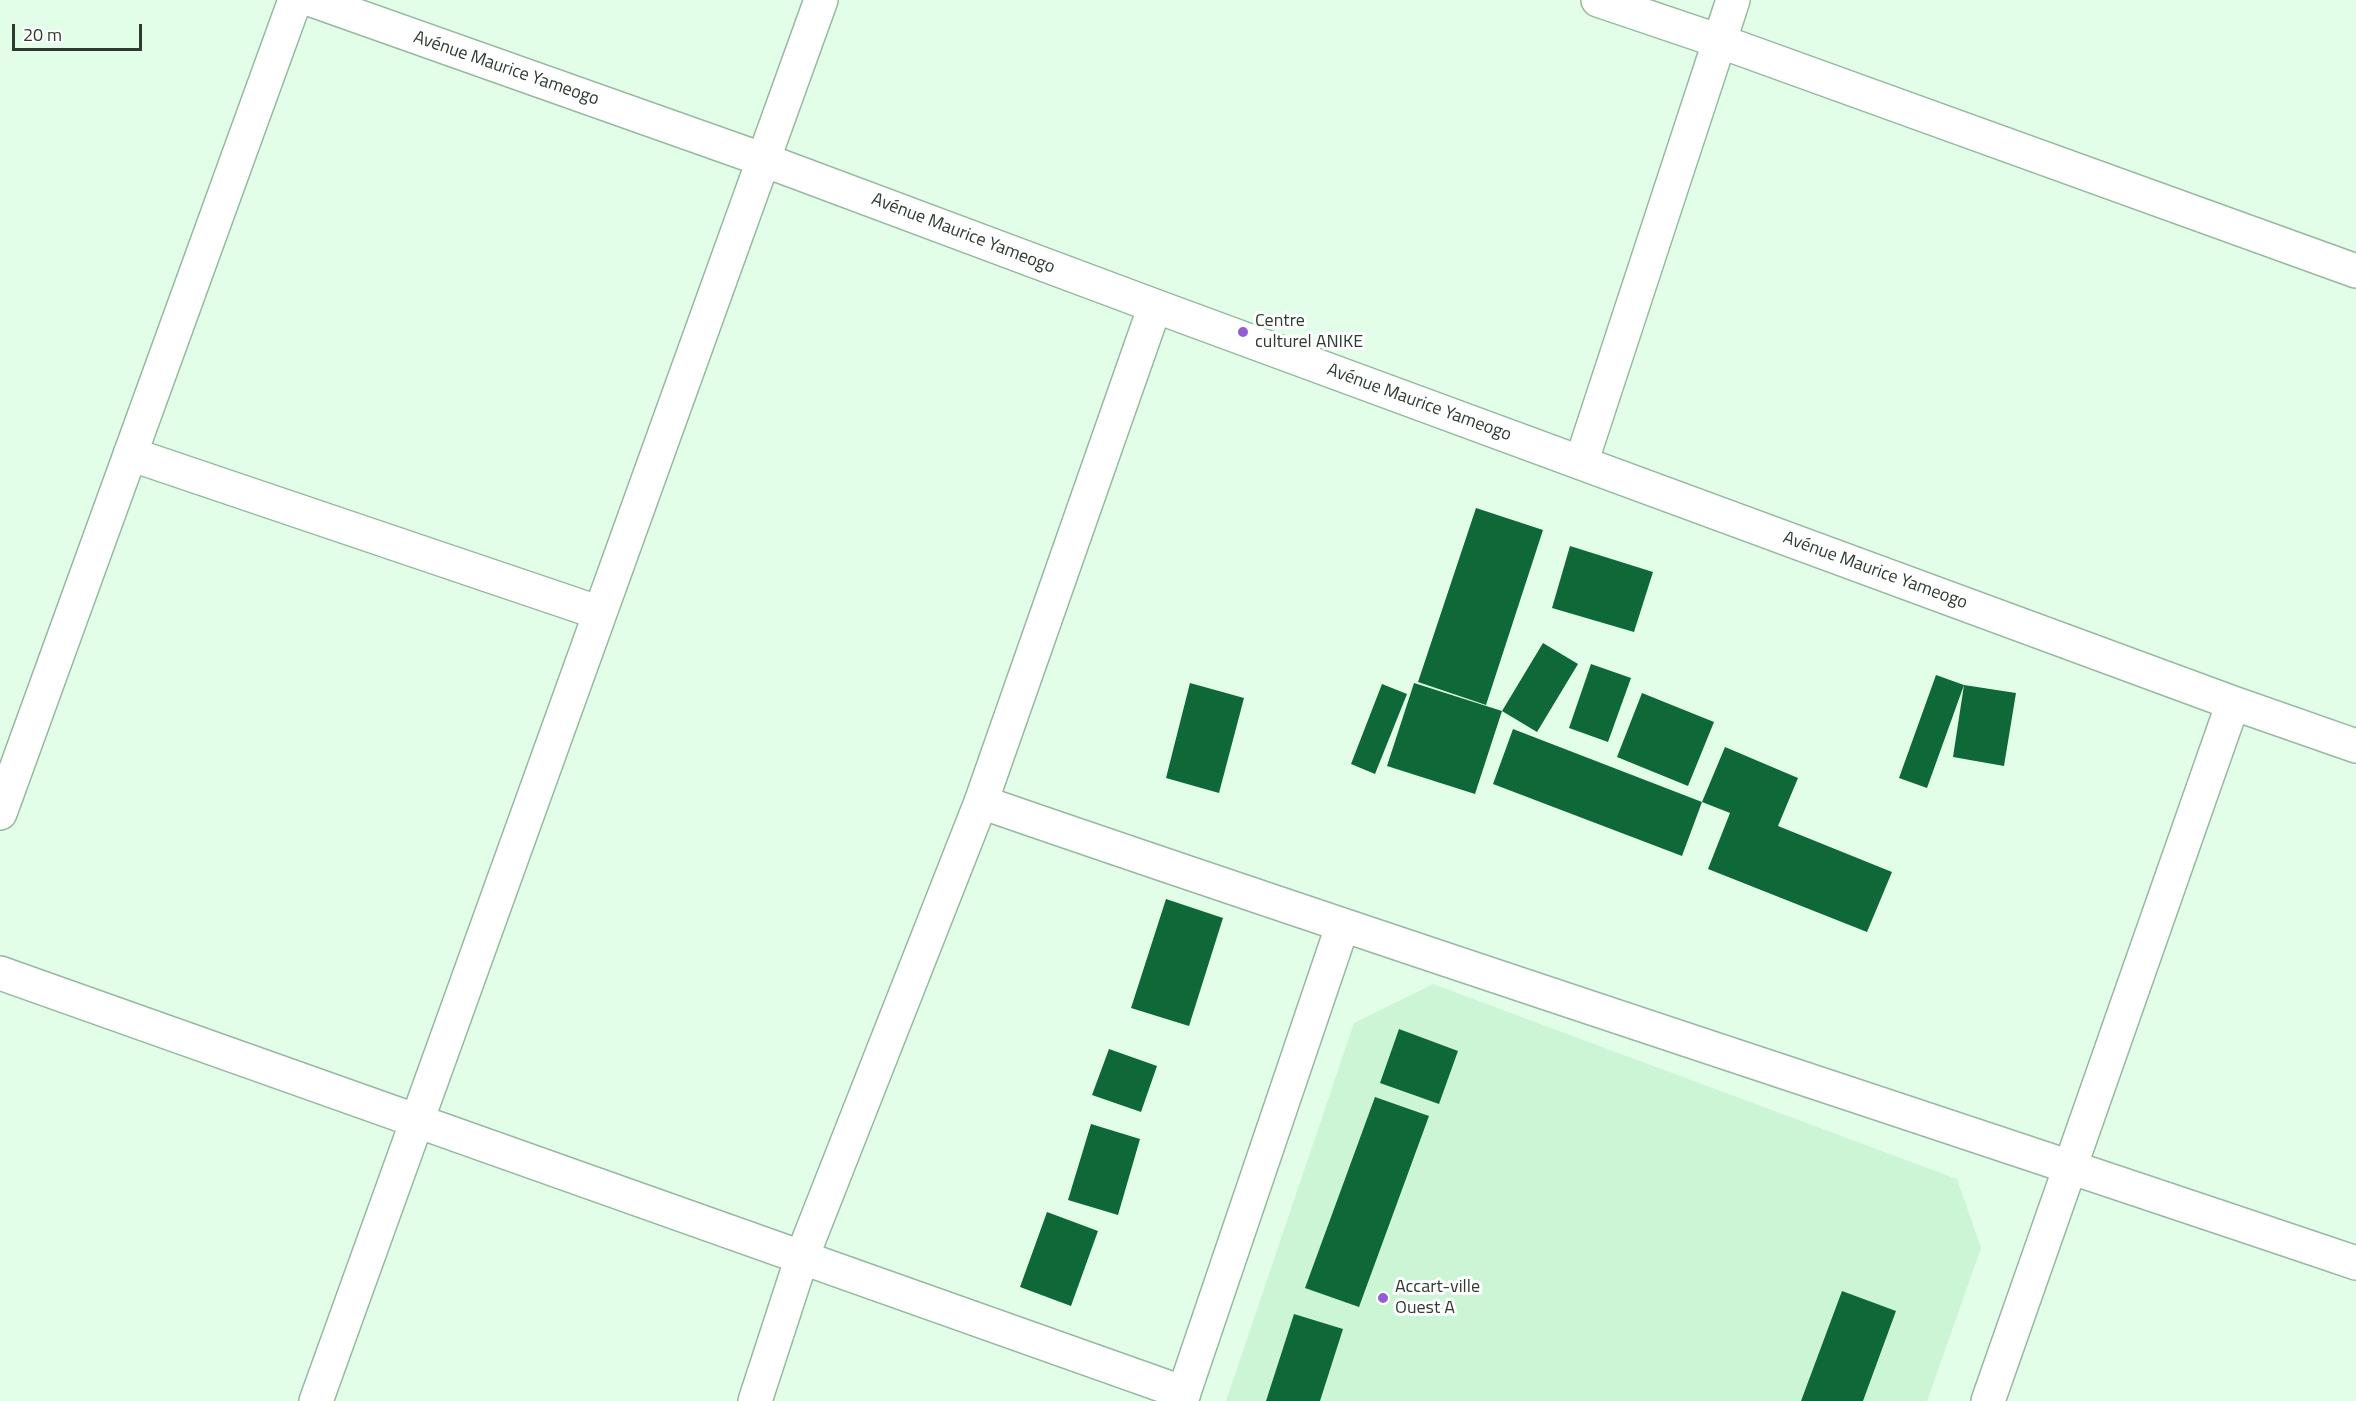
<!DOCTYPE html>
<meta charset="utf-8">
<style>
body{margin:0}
#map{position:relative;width:2356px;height:1401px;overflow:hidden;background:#e2fee9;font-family:"Titillium Web",sans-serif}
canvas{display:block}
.scale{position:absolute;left:12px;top:24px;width:130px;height:27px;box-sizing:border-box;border:3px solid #2e3b31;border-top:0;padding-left:8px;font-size:18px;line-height:21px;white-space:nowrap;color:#2e3b31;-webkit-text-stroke:4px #fff;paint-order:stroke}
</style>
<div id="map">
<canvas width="2356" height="1401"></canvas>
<div class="scale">20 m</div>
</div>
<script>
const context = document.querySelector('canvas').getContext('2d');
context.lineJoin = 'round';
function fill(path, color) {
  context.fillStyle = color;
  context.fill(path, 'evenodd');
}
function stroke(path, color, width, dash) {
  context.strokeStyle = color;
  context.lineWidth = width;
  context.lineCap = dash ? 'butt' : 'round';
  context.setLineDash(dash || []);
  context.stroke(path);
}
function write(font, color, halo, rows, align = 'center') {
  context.font = font + ' "Titillium Web",sans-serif';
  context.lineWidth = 6;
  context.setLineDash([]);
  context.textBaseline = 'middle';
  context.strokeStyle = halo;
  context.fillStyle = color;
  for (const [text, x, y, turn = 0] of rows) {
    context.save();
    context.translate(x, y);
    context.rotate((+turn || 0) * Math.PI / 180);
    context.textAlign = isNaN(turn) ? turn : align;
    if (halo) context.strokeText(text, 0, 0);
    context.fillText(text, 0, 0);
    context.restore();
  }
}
const built = new Path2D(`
 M1433,984L1957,1179L1981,1248L1927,1401H1226L1354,1023Z`);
const building = new Path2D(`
 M1476,508L1543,530L1486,705L1418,682Z
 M1570,546L1653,572L1634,632L1552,608Z
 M1543,643L1578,664L1537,732L1502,711Z
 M1591,664L1631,678L1608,742L1569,728Z
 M1936,675L1964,685L1927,788L1899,778Z
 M1190,683L1244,698L1219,793L1166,778Z
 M1414,683L1502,711L1475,794L1387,766Z
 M1382,684L1407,694L1375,774L1351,764Z
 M1964,685L2016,693L2004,766L1953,757Z
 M1642,693L1714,722L1688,786L1617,757Z
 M1513,729L1702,802L1682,856L1493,784Z
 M1725,747L1798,778L1778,826L1892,872L1867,932L1708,869L1730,813L1702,802Z
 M1166,899L1223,918L1189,1026L1131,1008Z
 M1399,1029L1458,1051L1439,1104L1380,1083Z
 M1109,1049L1157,1066L1141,1112L1092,1095Z
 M1375,1097L1429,1116L1359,1307L1305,1288Z
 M1091,1124L1140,1139L1118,1215L1068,1200Z
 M1047,1212L1098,1231L1071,1306L1020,1287Z
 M1842,1291L1896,1311L1863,1401H1801Z
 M1294,1314L1343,1329L1320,1401H1266Z`);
const minor = new Path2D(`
 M312,0L764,160L1155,306L2233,703L2356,746
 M1598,0L1719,41L2356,271
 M130,454L600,613
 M1581,463L1733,0
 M981,802C1438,960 1898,1108 2356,1263
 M0,813L295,0
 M0,973L1184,1393
 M316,1401L821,0
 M755,1401L802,1257L981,802L1155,306
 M1181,1401L1342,927
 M1988,1401L2233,703`);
const markers = [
 [1243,332,6,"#955dd5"],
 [1383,1298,6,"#955dd5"]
];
const streetNames = [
 ["Avénue Maurice Yameogo",506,69,19],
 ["Avénue Maurice Yameogo",963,234,21],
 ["Avénue Maurice Yameogo",1419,403,20],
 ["Avénue Maurice Yameogo",1875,571,20]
];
const poiNames = [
 ["Centre",1255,322],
 ["culturel ANIKE",1255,343],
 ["Accart-ville",1395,1288],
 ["Ouest A",1395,1309]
];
fill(built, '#ccf5d6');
fill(building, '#0f6837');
stroke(minor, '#97b8a0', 36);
stroke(minor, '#fff', 33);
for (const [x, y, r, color] of markers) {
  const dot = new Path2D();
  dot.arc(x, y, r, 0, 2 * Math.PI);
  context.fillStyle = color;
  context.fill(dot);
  stroke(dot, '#fff', 2);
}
write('18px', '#2e3b31', '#fff', streetNames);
write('18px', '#2e3b31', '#fff', poiNames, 'left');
</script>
